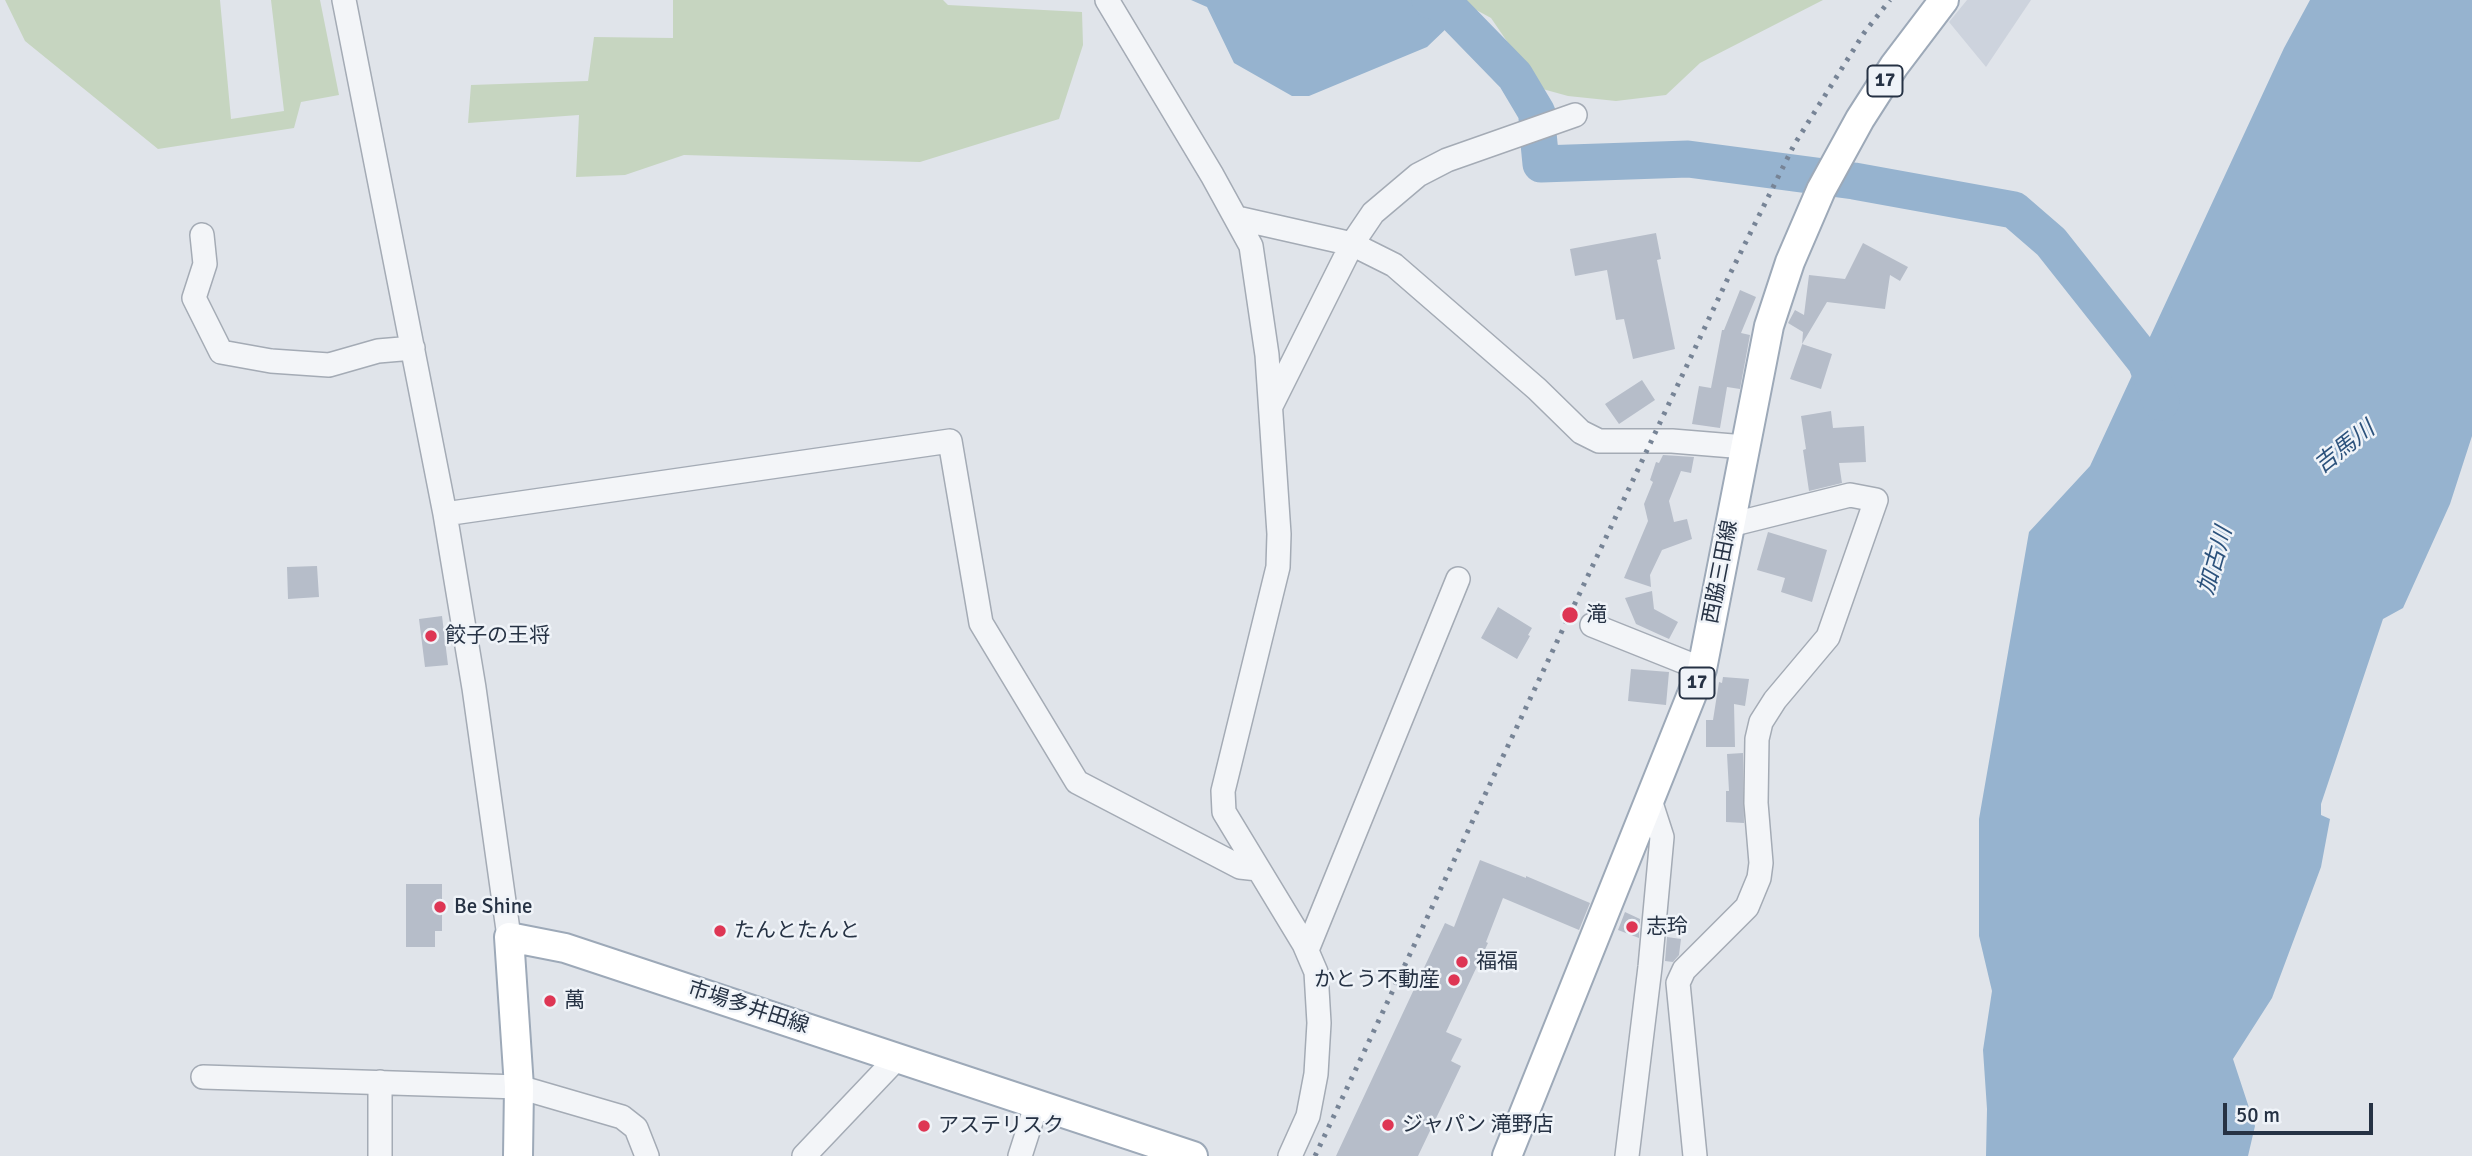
<!DOCTYPE html>
<meta charset="utf-8">
<style>
body{margin:0}
#map{position:relative;width:2472px;height:1156px;overflow:hidden;background:#e0e4ea;font-family:Signika,sans-serif}
canvas{display:block}
.scale{position:absolute;left:2223px;top:1103px;width:150px;height:32px;box-sizing:border-box;border:4px solid #263244;border-top:0;padding-left:9px;font-size:21px;line-height:24px;white-space:nowrap;color:#263244;-webkit-text-stroke:5px #eff3f8;paint-order:stroke}
</style>
<div id="map">
<canvas width="2472" height="1156"></canvas>
<div class="scale">50 m</div>
</div>
<script>
const context = document.querySelector('canvas').getContext('2d');
context.lineJoin = 'round';
function fill(path, color) {
  context.fillStyle = color;
  context.fill(path, 'evenodd');
}
function stroke(path, color, width, dash) {
  context.strokeStyle = color;
  context.lineWidth = width;
  context.lineCap = dash ? 'butt' : 'round';
  context.setLineDash(dash || []);
  context.stroke(path);
}
function write(font, color, halo, rows, align = 'center') {
  context.font = font + ' Signika,"Noto Sans JP",sans-serif';
  context.lineWidth = 5;
  context.setLineDash([]);
  context.textBaseline = 'middle';
  context.strokeStyle = halo;
  context.fillStyle = color;
  for (const [text, x, y, turn = 0] of rows) {
    context.save();
    context.translate(x, y);
    context.rotate((+turn || 0) * Math.PI / 180);
    context.textAlign = isNaN(turn) ? turn : align;
    if (halo) context.strokeText(text, 0, 0);
    context.fillText(text, 0, 0);
    context.restore();
  }
}
const built = new Path2D(`
 M1967,0H2031L1986,67L1949,22Z`);
const green = new Path2D(`
 M5,0H220L231,119L284,111L271,0H320L339,95L301,102L294,128L158,149L25,41Z
 M673,0H943L948,5L1082,12L1083,45L1059,119L920,162L684,155L625,175L576,177L579,115L468,123L471,85L588,81L594,37L673,38Z
 M1458,0H1823L1700,63L1666,95L1616,101L1568,96L1539,88L1491,18Z`);
const water = new Path2D(`
 M1191,0H1458L1467,5L1447,20L1450,25L1427,47L1309,96H1292L1234,63L1207,7Z
 M2310,0H2472V436L2450,504L2403,608L2383,619L2321,804V815L2330,819L2321,867L2272,998L2233,1059L2255,1126L2248,1156H1986L1987,1109L1983,1050L1992,991L1979,936V819L2029,532L2090,466L2284,48Z`);
const river = new Path2D(`
 M1430,0L1446,5L1515,76L1537,113V119
 M1538,133L1541,164L1688,159L1854,181L2014,210L2051,242L2146,362L2161,402`);
const building = new Path2D(`
 M1656,233L1661,259L1657,260L1675,349L1633,359L1624,319L1616,320L1607,270L1575,276L1570,249Z
 M1863,243L1908,267L1900,281L1890,275L1885,309L1827,302L1802,344L1832,354L1821,389L1790,379L1802,345L1803,332L1788,323L1795,310L1804,315L1809,275L1845,279Z
 M1740,290L1756,297L1741,333L1750,335L1740,389L1727,387L1720,428L1692,424L1699,386L1711,388L1722,330H1724Z
 M1642,380L1655,400L1619,424L1605,404Z
 M1831,411L1833,428L1864,426L1866,462L1839,463L1842,483L1809,491L1803,450L1806,449L1801,416Z
 M1663,455L1694,457L1691,473L1681,471L1669,501L1674,522L1687,519L1692,539L1662,550L1650,575L1651,587L1624,578L1648,521L1644,504L1653,482L1650,480L1656,462L1659,463Z
 M1768,532L1827,550L1812,602L1781,592L1785,578L1757,570Z
 M317,566L319,597L288,599L287,567Z
 M1652,591L1654,609L1678,622L1669,639L1636,624L1625,598Z
 M1498,607L1532,628L1528,635L1530,636L1517,659L1481,638Z
 M442,616L448,665L425,667L419,619Z
 M1631,669L1669,672L1666,705L1628,701Z
 M1723,677L1749,679L1745,706L1734,704L1735,747H1706V720H1713L1719,682L1722,683Z
 M1743,753L1744,823L1726,822V791H1729L1727,754Z
 M1480,860L1526,878V876L1590,903L1579,930L1503,898L1486,942L1488,943L1446,1032L1462,1039L1451,1061L1461,1066L1418,1156H1336L1445,923L1454,927Z
 M406,884H442V931H435V947H406Z
 M1625,912L1640,919L1639,938L1618,930Z
 M1667,937L1681,939L1679,955L1673,962L1665,961Z`);
const minor = new Path2D(`
 M344,0L445,514L474,688L509,937
 M1107,0L1212,175L1251,246L1267,355L1279,534L1278,567L1223,791L1224,812L1304,944L1316,972L1319,1023L1316,1074L1308,1116L1290,1156
 M1237,218L1352,244L1394,265L1537,389L1581,432L1599,441H1672L1745,447
 M202,235L205,264L194,298L221,352L271,361L329,365L378,351L413,348
 M1272,404L1352,244L1373,213L1418,175L1447,160L1575,115
 M445,514L950,441L981,623L1077,782L1240,867L1258,869
 M1592,625L1702,669
 M1307,950L1458,579
 M203,1077L519,1087L622,1117L636,1128L647,1156
 M380,1156V1082
 M804,1156L898,1057
 M1020,1156L1037,1103
 M1627,1156L1650,967L1662,837L1650,800
 M1695,1156L1678,983L1684,970L1747,907L1759,878L1761,863L1756,803L1757,739L1761,722L1775,700L1828,637L1876,500L1850,495L1730,525`);
const major = new Path2D(`
 M518,1156L519,1087L509,937L565,948L1193,1156
 M1507,1156L1702,669L1769,326L1790,262L1821,190L1860,119L1894,66L1944,0`);
const rail = new Path2D(`
 M1315,1156L1729,276L1794,145L1864,33L1890,0`);
const markers = [
 [1570,615,9,"#de3654"],
 [431,636,7,"#de3654"],
 [440,907,7,"#de3654"],
 [1632,927,7,"#de3654"],
 [720,931,7,"#de3654"],
 [1462,962,7,"#de3654"],
 [1454,980,7,"#de3654"],
 [550,1001,7,"#de3654"],
 [1388,1125,7,"#de3654"],
 [924,1126,7,"#de3654"]
];
const shields = [
 [1885,81,35],
 [1697,683,35]
];
const shieldNames = [
 ["17",1885,81],
 ["17",1697,683]
];
const streetNames = [
 ["西脇三田線",1721,572,-79],
 ["市場多井田線",748,1008,18]
];
const poiNames = [
 ["滝",1586,615],
 ["餃子の王将",445,636],
 ["Be Shine",454,907],
 ["志玲",1646,927],
 ["たんとたんと",734,931],
 ["福福",1476,962],
 ["かとう不動産",1440,980,"right"],
 ["萬",564,1001],
 ["ジャパン 滝野店",1402,1125],
 ["アステリスク",938,1126]
];
const waterNames = [
 ["吉馬川",2345,448,-38],
 ["加古川",2216,561,-74]
];
fill(built, '#cdd3dd');
fill(green, '#c6d5c0');
fill(water, '#96b3cf');
stroke(river, '#96b3cf', 37);
fill(building, '#b6bdc9');
stroke(minor, '#a4abb5', 26);
stroke(major, '#9da9b8', 32);
stroke(minor, '#f3f5f8', 23);
stroke(major, '#fff', 28);
stroke(rail, '#778496', 5, [3.5, 7]);
for (const [x, y, r, color] of markers) {
  const dot = new Path2D();
  dot.arc(x, y, r, 0, 2 * Math.PI);
  context.fillStyle = color;
  context.fill(dot);
  stroke(dot, '#eff3f8', 2.5);
}
for (const [x, y, w] of shields) {
  const box = new Path2D();
  box.roundRect(x - w / 2, y - 15.5, w, 31, 5);
  context.fillStyle = '#eff3f8';
  context.fill(box);
  stroke(box, '#263244', 2);
}
write('bold 19px', '#263244', null, shieldNames);
write('21px', '#263244', '#eff3f8', streetNames);
write('21px', '#263244', '#eff3f8', poiNames, 'left');
write('italic 23px', '#2c527c', '#eff3f8', waterNames);
</script>
